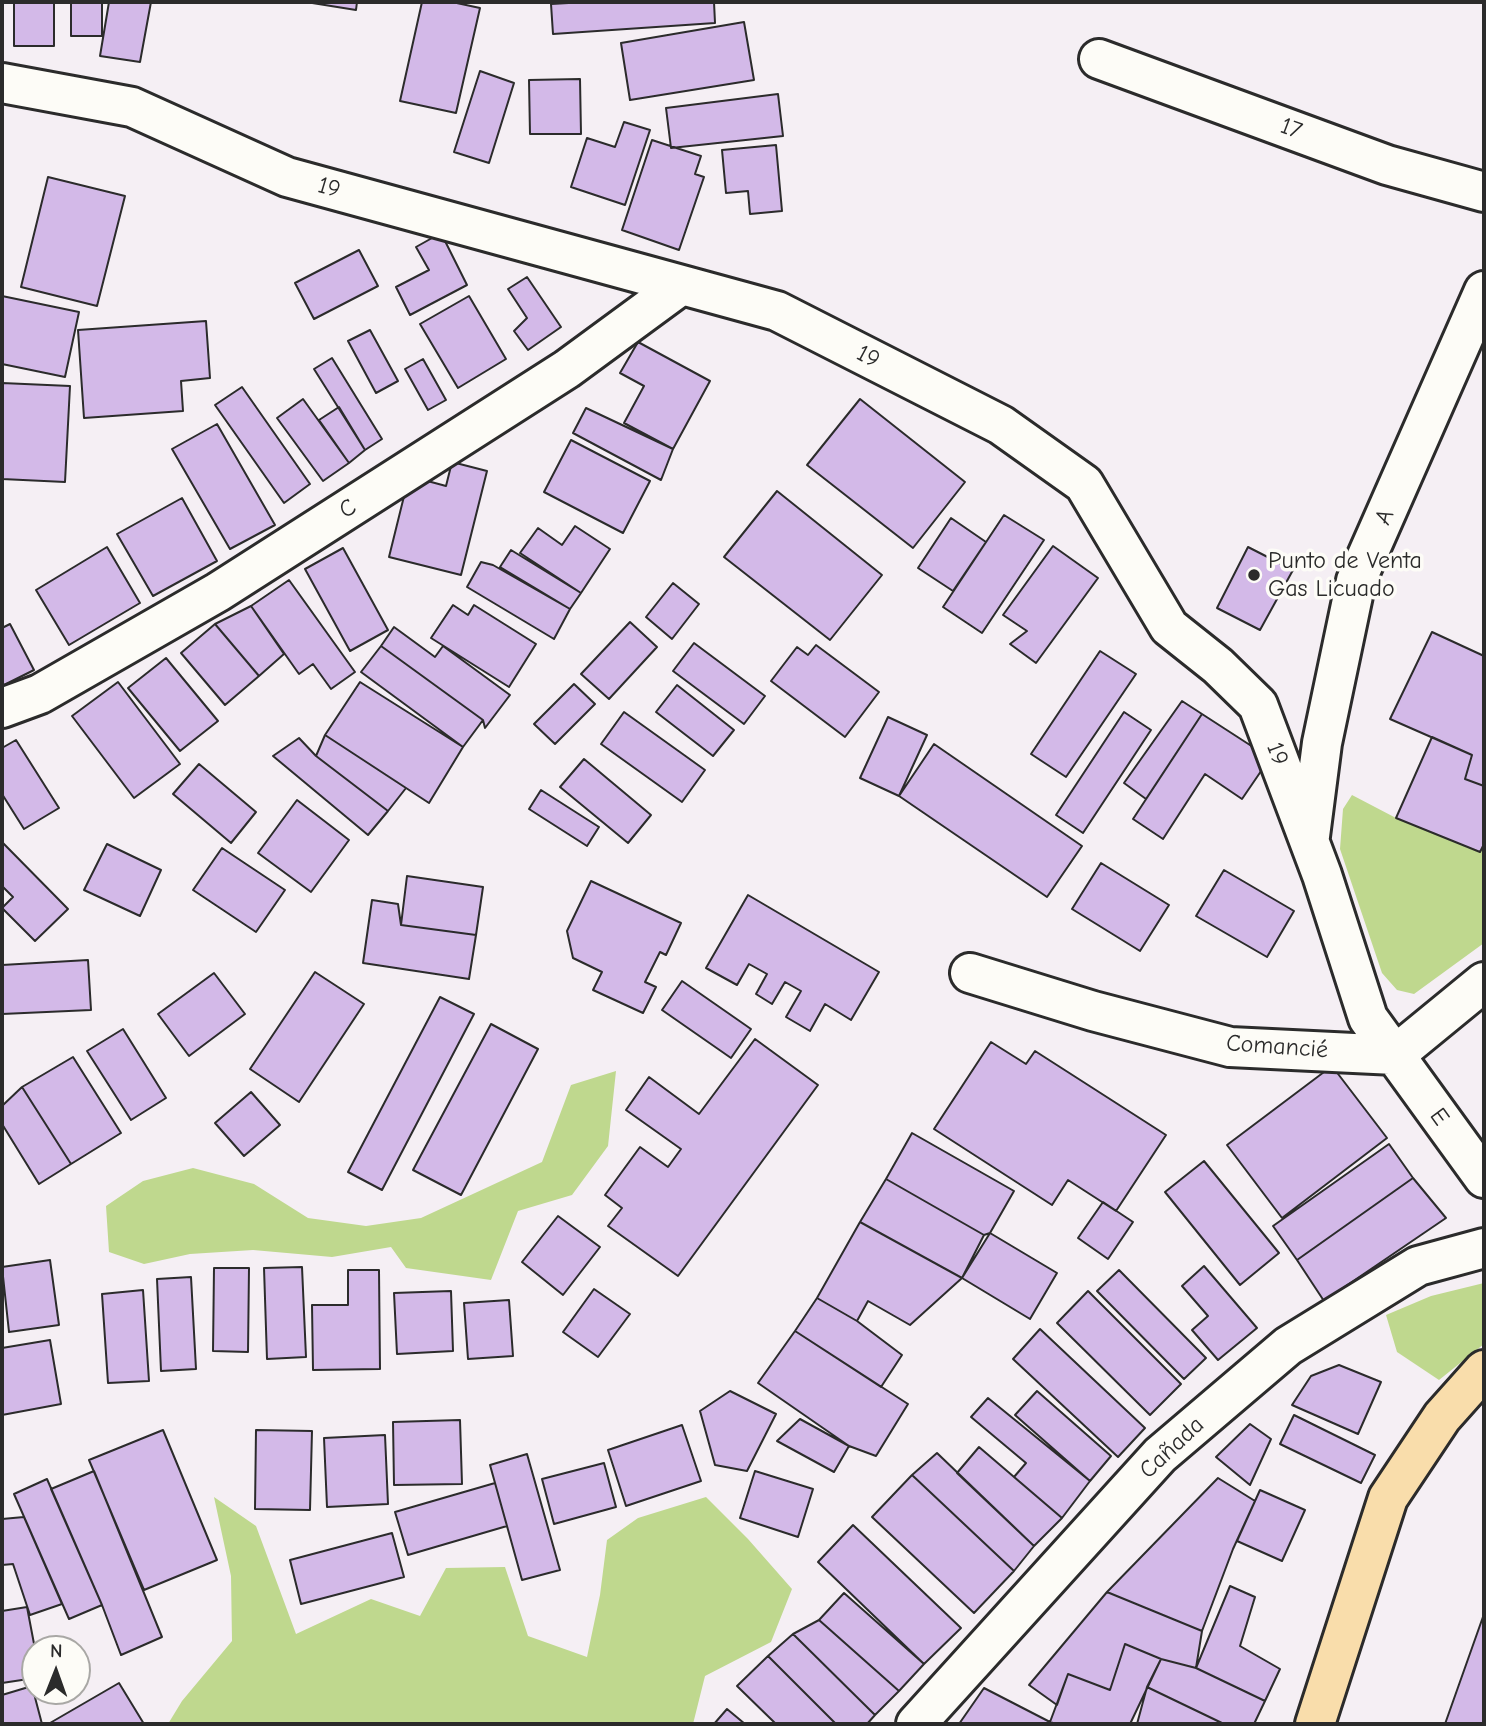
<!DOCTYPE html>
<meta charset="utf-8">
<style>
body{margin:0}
#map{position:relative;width:1486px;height:1726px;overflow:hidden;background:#f5eff4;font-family:"Comic Neue",sans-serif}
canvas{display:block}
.frame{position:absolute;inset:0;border:4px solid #2b2b2b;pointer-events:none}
.north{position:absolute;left:21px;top:1635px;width:70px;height:70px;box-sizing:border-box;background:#fdfcf7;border:2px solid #a9a8a5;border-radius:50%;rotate:1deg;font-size:19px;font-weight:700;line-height:28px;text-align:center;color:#2b2b2b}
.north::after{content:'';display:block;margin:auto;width:24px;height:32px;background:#2b2b2b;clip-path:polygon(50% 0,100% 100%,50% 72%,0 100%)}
</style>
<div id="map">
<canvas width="1486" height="1726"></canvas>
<div class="frame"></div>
<div class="north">N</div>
</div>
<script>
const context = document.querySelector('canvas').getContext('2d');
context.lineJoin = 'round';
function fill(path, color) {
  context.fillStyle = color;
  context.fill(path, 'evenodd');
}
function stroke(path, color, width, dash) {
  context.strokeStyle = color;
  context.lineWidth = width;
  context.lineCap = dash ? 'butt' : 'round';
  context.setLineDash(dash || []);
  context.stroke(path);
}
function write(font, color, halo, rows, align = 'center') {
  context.font = font + ' "Comic Neue",sans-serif';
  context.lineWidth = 7;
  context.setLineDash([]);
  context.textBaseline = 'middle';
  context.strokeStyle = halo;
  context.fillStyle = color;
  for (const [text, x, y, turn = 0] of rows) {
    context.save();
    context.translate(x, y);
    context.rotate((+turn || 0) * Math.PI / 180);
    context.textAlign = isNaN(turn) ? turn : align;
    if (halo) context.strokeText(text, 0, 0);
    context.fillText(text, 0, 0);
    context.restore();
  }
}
const green = new Path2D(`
 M1352,795L1396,818L1480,851L1484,844V943L1414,994L1397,990L1382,973L1340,849L1343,809Z
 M616,1071L608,1146L572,1195L518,1211L491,1280L406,1268L391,1247L332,1257L253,1250L190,1254L144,1264L109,1252L106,1206L143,1181L193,1168L254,1184L308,1218L366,1226L421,1218L542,1162L571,1085Z
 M1484,1283V1344L1439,1380L1397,1352L1386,1315L1431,1296Z
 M214,1497L256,1526L296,1634L371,1599L420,1616L446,1568L505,1567L528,1636L587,1657L600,1595L607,1540L638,1518L706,1497L748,1539L792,1589L771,1642L705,1676L693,1724H168L182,1701L232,1641L231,1576Z`);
const building = new Path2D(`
 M14,2H54V46H14Z
 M71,2H102V36H71Z
 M109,2H151L140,62L100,56Z
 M306,2H357L356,10Z
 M422,2H452L480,8L456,113L400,101Z
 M586,2H714L715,23L553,34L551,4Z
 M744,22L754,80L630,100L621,43Z
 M480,71L514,83L489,163L454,152Z
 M580,79L581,134H530L529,80Z
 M778,94L783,136L671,148L666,108Z
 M624,122L650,130L625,205L571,187L587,138L615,147Z
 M652,140L701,156L695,174L704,177L679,250L622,230Z
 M776,145L782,211L750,214L748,191L726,193L722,150Z
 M48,177L125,196L97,306L21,287Z
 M441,233L467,285L410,315L396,287L429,270L416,247Z
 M359,250L378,286L314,319L295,283Z
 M527,277L561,327L528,350L514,331L527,318L508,289Z
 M2,296L79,312L65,377L2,364Z
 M469,296L506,359L458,388L420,324Z
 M206,321L210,378L181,381L183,411L84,418L78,330Z
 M370,330L398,381L376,393L348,341Z
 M638,342L710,381L673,449L624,423L644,386L620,373Z
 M332,358L382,439L365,450L314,369Z
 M423,359L446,400L428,410L405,369Z
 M2,383L70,386L65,482L2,479Z
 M242,387L310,484L284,503L215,405Z
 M303,399L349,463L323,481L277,418Z
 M860,399L965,482L913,548L807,465Z
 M339,407L365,450L349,463L319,420Z
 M586,408L673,449L661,480L573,433Z
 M217,424L275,525L230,549L172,449Z
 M571,440L650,481L623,533L544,492Z
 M452,462L487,471L461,575L389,557L409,476L446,486Z
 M777,491L882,575L830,640L724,557Z
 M182,498L217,561L153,596L117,534Z
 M1004,515L1044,540L982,633L943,607Z
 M951,518L986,542L953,591L918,568Z
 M575,526L610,549L581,593L520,553L538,528L562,545Z
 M1053,546L1098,578L1036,663L1010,644L1027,631L1003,615Z
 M107,547L140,603L69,645L36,590Z
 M1248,547L1293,570L1260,630L1217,608Z
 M343,548L388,630L350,651L305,569Z
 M511,550L581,593L570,609L500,567Z
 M481,562L493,565L570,609L554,639L467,587Z
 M289,580L355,672L331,689L313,664L299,674L251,606Z
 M673,583L699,604L672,639L646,617Z
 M453,605L468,615L474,605L536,644L509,687L431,638Z
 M251,606L284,654L259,676L215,624Z
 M630,622L657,647L609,699L581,674Z
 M10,624L34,670L2,686V628Z
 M215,624L259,676L225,705L181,653Z
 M394,627L435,657L443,646L510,695L485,728L483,720L381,646Z
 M1432,632L1484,656V786L1465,779L1472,755L1390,719Z
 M694,643L765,696L744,724L673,671Z
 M816,645L879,692L845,737L771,681L797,647L808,655Z
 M381,646L483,720L463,747L361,672Z
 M1100,651L1136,674L1066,777L1031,754Z
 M166,658L218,721L180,751L128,688Z
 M118,682L180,764L134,798L72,716Z
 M360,682L463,747L429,803L325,735Z
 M574,684L595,704L555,744L534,724Z
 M677,685L734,730L713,756L656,712Z
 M1182,701L1202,714L1146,799L1124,783Z
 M624,712L705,770L682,802L601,744Z
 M1124,712L1151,730L1083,833L1056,815Z
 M1202,714L1270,758L1242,799L1205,774L1163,839L1133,819Z
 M888,717L927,735L899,796L860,778Z
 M325,735L406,788L388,811L316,756Z
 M1432,737L1472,755L1465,779L1484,786V844L1480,852L1396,818Z
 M299,738L316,756L388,811L368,835L273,756Z
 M16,740L59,808L24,829L2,794V748Z
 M934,744L1082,846L1047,897L899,796Z
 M584,759L651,815L628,843L560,787Z
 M199,764L256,812L231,843L173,794Z
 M541,790L599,827L587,846L529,809Z
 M297,800L349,840L311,892L258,853Z
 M2,842L68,909L35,941L2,908L13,897L2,886Z
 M107,844L161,870L140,916L84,890Z
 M222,848L285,890L256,932L193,890Z
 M1101,863L1169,905L1140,951L1072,909Z
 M1224,870L1294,911L1267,957L1196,916Z
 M407,876L483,887L476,935L401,925Z
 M591,881L681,923L666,955L660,952L645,982L656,987L643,1013L593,990L602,972L573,958L567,931Z
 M748,895L879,972L851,1020L825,1004L810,1031L786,1017L801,991L785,982L772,1004L756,994L767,974L749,964L737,985L706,968Z
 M372,900L398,904L401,925L476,935L469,979L363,963Z
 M88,960L91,1010L2,1014V965Z
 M315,972L364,1004L299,1102L250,1069Z
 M214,973L245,1014L189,1056L158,1014Z
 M682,981L751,1029L731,1058L662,1010Z
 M440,997L474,1014L382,1190L348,1172Z
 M491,1024L538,1049L461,1195L413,1170Z
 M123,1029L166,1098L131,1120L87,1051Z
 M755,1039L818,1085L678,1276L608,1226L622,1208L605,1195L640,1147L668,1167L681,1149L626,1110L649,1077L699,1114Z
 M991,1042L1026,1064L1035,1051L1166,1135L1116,1211L1068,1180L1052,1205L934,1129Z
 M73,1057L121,1133L71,1164L22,1087Z
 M1332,1066L1387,1138L1282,1218L1227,1145Z
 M22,1087L71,1164L39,1184L2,1124V1106Z
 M251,1092L280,1125L244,1156L215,1123Z
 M912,1133L1014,1191L990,1233L984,1235L886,1179Z
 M1389,1144L1413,1178L1297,1260L1273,1226Z
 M1204,1161L1279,1253L1240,1285L1165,1192Z
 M1413,1178L1446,1218L1324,1301L1297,1260Z
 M886,1179L984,1235L962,1278L860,1222Z
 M1103,1202L1133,1222L1108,1259L1078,1238Z
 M558,1216L600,1247L563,1295L522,1262Z
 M860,1222L962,1278L910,1325L868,1301L857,1321L817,1298Z
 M990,1233L1057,1273L1030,1319L962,1278Z
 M50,1260L59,1325L9,1332L2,1267Z
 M1204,1266L1257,1328L1218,1360L1192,1330L1208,1316L1182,1286Z
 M302,1267L306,1357L267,1359L264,1268Z
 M214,1268H249L248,1352L213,1351Z
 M348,1270H379L380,1369L313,1370L312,1305H348Z
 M1119,1270L1206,1358L1184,1379L1097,1291Z
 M191,1277L196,1369L161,1371L157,1279Z
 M594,1289L630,1314L598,1357L563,1332Z
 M143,1290L149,1381L108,1383L102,1294Z
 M451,1291L453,1351L397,1354L394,1293Z
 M1088,1291L1181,1384L1150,1415L1057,1323Z
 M817,1298L857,1321L902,1355L881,1387L795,1331Z
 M509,1300L513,1356L468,1359L464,1303Z
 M1040,1329L1145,1428L1118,1457L1013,1359Z
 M795,1331L908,1404L876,1456L849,1446L758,1383Z
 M50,1340L61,1404L2,1415V1348Z
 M1339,1365L1381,1382L1358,1434L1292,1405L1311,1376Z
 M730,1391L776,1414L747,1471L715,1465L700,1411Z
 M1037,1391L1111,1456L1090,1481L1015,1415Z
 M988,1398L1090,1481L1062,1518L1014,1477L1026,1463L971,1417Z
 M1294,1415L1375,1455L1361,1483L1280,1444Z
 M800,1419L849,1446L834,1472L777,1441Z
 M460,1420L462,1484L394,1485L393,1422Z
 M1250,1424L1271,1439L1250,1485L1216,1457Z
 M682,1425L701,1481L626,1506L608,1450Z
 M163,1430L217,1560L144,1590L89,1460Z
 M256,1430L312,1431L310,1510L255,1509Z
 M385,1435L388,1504L327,1507L324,1438Z
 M979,1447L1062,1518L1034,1546L957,1473Z
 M937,1453L1034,1546L1014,1571L912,1475Z
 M527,1454L560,1570L522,1580L490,1465Z
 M604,1463L616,1507L554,1524L542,1479Z
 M94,1471L162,1637L121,1655L102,1605L51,1489Z
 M755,1471L813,1489L798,1537L740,1518Z
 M912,1475L1014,1571L974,1613L872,1517Z
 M1218,1478L1255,1501L1233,1549L1202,1631L1107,1592Z
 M47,1479L102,1605L69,1619L14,1494Z
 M495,1483L507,1526L408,1555L395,1512Z
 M1260,1490L1305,1510L1282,1561L1237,1541Z
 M24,1517L62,1604L30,1615L13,1564L2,1565V1519Z
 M853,1525L961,1628L924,1664L818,1562Z
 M392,1533L404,1577L301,1604L290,1560Z
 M1230,1586L1255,1597L1240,1646L1280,1669L1265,1701L1196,1668Z
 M1107,1592L1202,1631L1196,1668L1161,1659L1125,1644L1110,1690L1068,1674L1057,1705L1029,1685Z
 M844,1593L924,1664L899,1691L819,1620Z
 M27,1607L35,1649V1678L2,1683V1611Z
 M1484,1614V1724H1445Z
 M819,1620L899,1691L875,1715L793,1634Z
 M793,1634L875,1715L867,1724H836L768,1656Z
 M1125,1644L1161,1659L1130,1724H1056L1050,1722L1068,1674L1110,1690Z
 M768,1656L836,1724H776L737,1686Z
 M1161,1659L1196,1668L1265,1701L1254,1724H1224L1147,1687Z
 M119,1683L144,1724H51L50,1723Z
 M32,1686L42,1724H2V1695Z
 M1147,1687L1224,1724H1137Z
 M984,1688L1050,1722L1055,1724H959Z
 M727,1709L745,1724H714Z`);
const minor = new Path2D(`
 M1099,59L1387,165L1484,192
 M2,83L132,107L287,177L777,311L1001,425L1084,484L1169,627L1218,666L1258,705L1322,875L1368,1018L1484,1178
 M2,708L40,694L218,592L567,369L680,286
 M1310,836L1322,743L1356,581L1484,291
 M970,973L1093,1011L1230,1047L1395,1055L1484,982
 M916,1724L1160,1455L1288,1346L1418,1266L1484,1248`);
const major = new Path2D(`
 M1315,1724L1388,1498L1442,1417L1484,1370`);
const markers = [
 [1254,575,7,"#2b2b2b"]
];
const streetNames = [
 ["17",1291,129,20],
 ["19",329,188,16],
 ["19",868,357,27],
 ["C",348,509,-32],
 ["A",1385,517,-66],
 ["19",1277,754,69],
 ["Comancié",1277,1047,4],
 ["E",1439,1117,54],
 ["Cañada",1172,1448,-43]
];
const poiNames = [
 ["Punto de Venta",1268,561],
 ["Gas Licuado",1268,589]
];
fill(green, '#bfd88e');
fill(building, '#d3b9e8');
stroke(building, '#2b2b2b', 2);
stroke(minor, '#2b2b2b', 44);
stroke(major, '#2b2b2b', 44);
stroke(minor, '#fdfcf7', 38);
stroke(major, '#f9ddab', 38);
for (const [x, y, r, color] of markers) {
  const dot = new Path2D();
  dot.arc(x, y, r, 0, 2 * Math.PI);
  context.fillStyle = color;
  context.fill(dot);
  stroke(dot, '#fdfcf7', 2.5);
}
write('24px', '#2b2b2b', '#fdfcf7', streetNames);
write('24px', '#2b2b2b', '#fdfcf7', poiNames, 'left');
</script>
